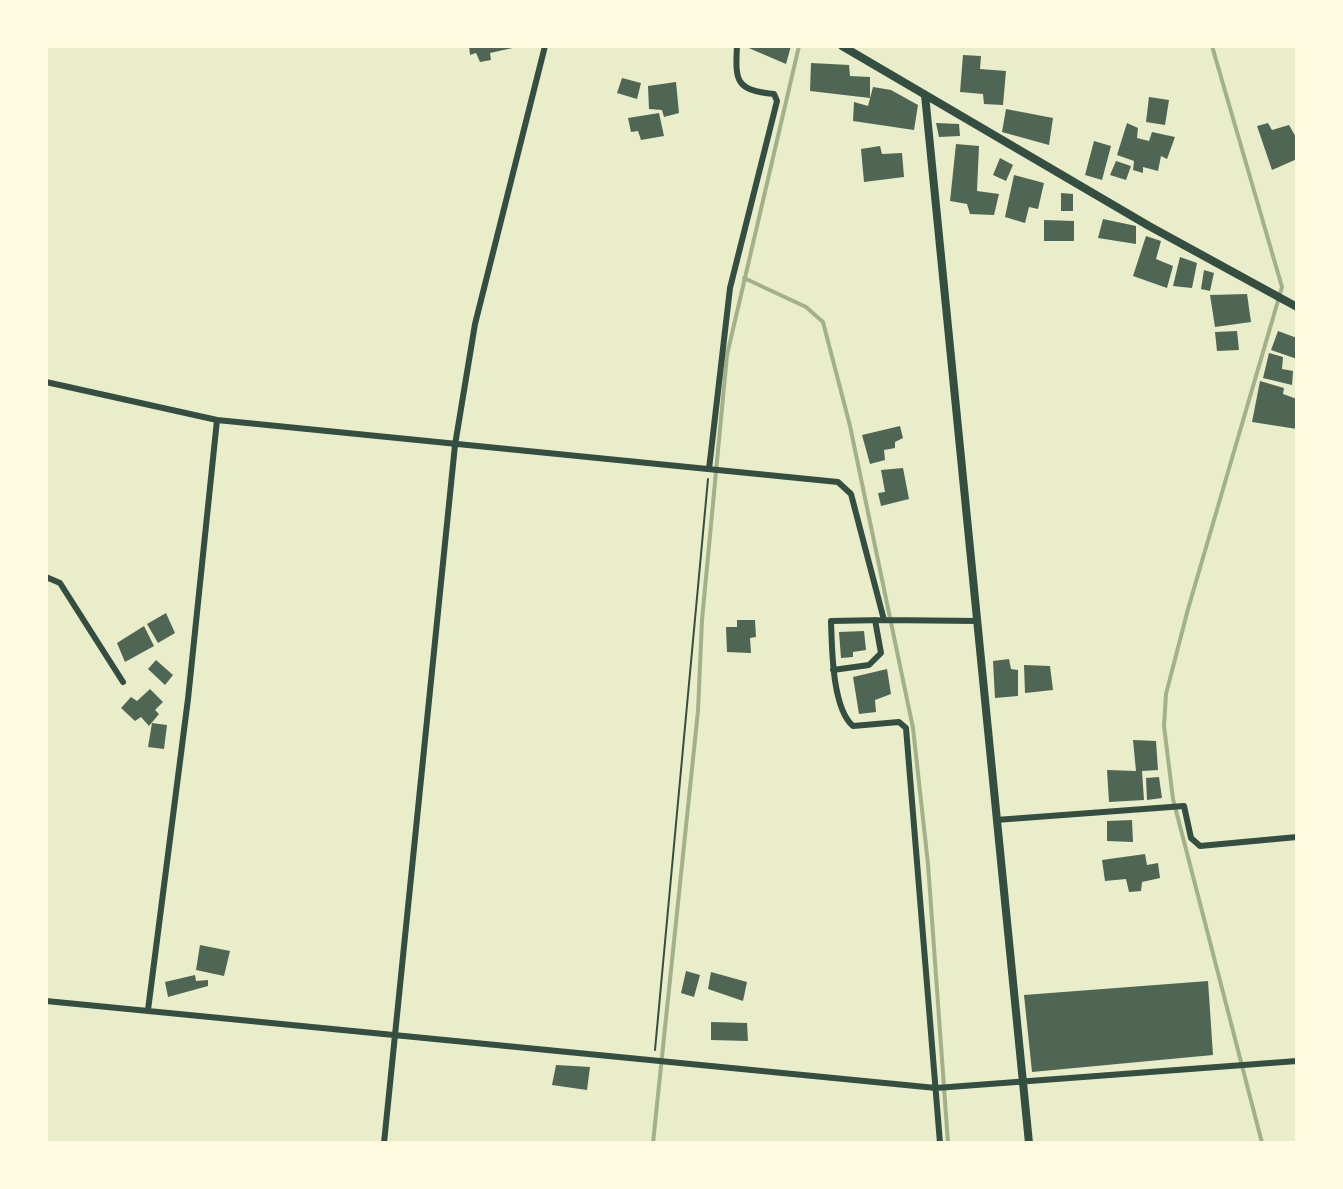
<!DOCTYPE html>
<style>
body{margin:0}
#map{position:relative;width:1343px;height:1189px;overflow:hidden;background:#e9edc9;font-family:"PT Sans Narrow",sans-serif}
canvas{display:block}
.frame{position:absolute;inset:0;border:48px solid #fefae0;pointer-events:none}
</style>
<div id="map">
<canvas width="1343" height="1189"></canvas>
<div class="frame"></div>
</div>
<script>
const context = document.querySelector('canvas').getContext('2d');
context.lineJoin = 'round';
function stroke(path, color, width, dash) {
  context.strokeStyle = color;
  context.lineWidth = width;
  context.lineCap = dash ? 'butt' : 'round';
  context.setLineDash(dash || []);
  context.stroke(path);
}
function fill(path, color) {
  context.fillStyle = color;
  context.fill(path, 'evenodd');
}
const stream = new Path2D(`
 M1212,46L1282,287L1188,609L1166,694L1164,726L1173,799L1262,1143
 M744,278L806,307L823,322L850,426L913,728L928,864L948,1143
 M653,1143L698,711L702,620L727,355L799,46`);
const building = new Path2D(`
 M469,46H516L517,47L490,53L491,60L480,62L476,53L470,55Z
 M744,46H791L786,64Z
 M963,55L981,56L980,69L1006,71L1003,105L984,104L983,94L960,92Z
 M811,63L849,65L850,76L870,77V98L810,91Z
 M622,78L641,83L637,99L617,93Z
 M676,82L679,113L664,117L662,110L649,109L648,86Z
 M873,87L891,90L918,105L914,130L853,121L854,102L868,106Z
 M1149,97L1169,100L1165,125L1146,122Z
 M1006,109L1053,118L1049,145L1002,132Z
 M659,113L664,136L641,140L638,131L631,132L628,118Z
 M936,123L959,124L960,136L939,137Z
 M1127,123L1138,128L1137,138L1149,141L1152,132L1175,137L1167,159L1161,156L1158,171L1143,167V173L1133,170L1134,161L1117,155Z
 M1268,123L1272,130L1289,125L1297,139V159L1272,170L1257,126Z
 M1094,141L1111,146L1102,180L1085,175Z
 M956,144L979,146L977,191L999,194L994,215L970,214L967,204L950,201Z
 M880,146L882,154L902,153L904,177L864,182L861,149Z
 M1000,158L1013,165L1006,181L993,175Z
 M1116,161L1131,166L1126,180L1110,175Z
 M1014,175L1044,183L1038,209L1029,207L1025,223L1005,217Z
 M1061,193L1073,194V211H1061Z
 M1103,219L1136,226V244L1098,238Z
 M1044,220L1074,221V241H1044Z
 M1146,236L1161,241L1156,259L1173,266L1167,288L1133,276Z
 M1180,257L1197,263L1192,288L1173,286Z
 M1204,270L1214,273L1210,291L1201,289Z
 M1247,294L1251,322L1215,327L1210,295Z
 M1237,331L1239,350L1217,351L1215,332Z
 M1278,331L1297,338V359L1271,350Z
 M1269,353L1283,357L1282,369L1293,371L1292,385L1263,378Z
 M1260,381L1284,388L1283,394L1297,399V429L1252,422Z
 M900,426L903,438L895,442V448L884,450L885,460L870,464L862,435Z
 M903,468L909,499L881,506L878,493L885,492L881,470Z
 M166,613L175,633L158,643L147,624Z
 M737,620H755L756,637L750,638L751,653L727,652L726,627H737Z
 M144,626L154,646L125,662L117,643Z
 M864,631L866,650L853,652V657L841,658L839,632Z
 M1009,659L1011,669L1018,670V696L995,698L993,661Z
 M156,660L173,675L165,685L148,669Z
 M1024,665L1050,666L1053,690L1025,693Z
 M887,669L891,694L875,700L876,712L859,714L853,677Z
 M150,689L163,702L155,710L159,714L149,726L141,717L135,721L121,708L131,697L137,701Z
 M152,723L167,725L164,749L148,747Z
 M1133,740L1156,741L1158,770L1142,771L1144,800L1109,802L1107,770L1136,771Z
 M1159,777L1162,798L1147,800L1146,778Z
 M1132,820L1133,842L1107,841V821Z
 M1145,854L1147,865L1158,863L1160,878L1142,882L1141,891L1129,892L1126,879L1105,881L1102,860Z
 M200,945L230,951L224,976L196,970Z
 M686,971L700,975L694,997L681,993Z
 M711,972L747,982L743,1001L708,989Z
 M195,975L196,981L208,980V986L168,997L165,982Z
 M1208,981L1213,1055L1032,1072L1024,995Z
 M711,1022L747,1023L748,1041L711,1040Z
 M556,1065L590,1067L587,1090L552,1085Z`);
const path = new Path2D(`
 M655,1050L708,479`);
const minor = new Path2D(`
 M46,382L217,420L838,482L851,494L884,620L977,621
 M709,469L730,288L777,101L774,94C736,90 735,82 737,46
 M46,577L60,583L123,682
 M884,620L831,621C832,648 832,708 853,726L899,722L906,728L940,1143
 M833,670L869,665L881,653L875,620
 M996,820L1184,806L1191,838L1200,846L1297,837
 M46,1001L936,1088L1297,1061
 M148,1010L188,699L217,420
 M384,1143L455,445L475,324L545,46`);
const secondary = new Path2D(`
 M842,46L1149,226L1297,307
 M925,95L1029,1143`);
stroke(stream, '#a3b18a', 4);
fill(building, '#4f6655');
stroke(path, '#344e41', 2);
stroke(minor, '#344e41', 6);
stroke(secondary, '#344e41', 8);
</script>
